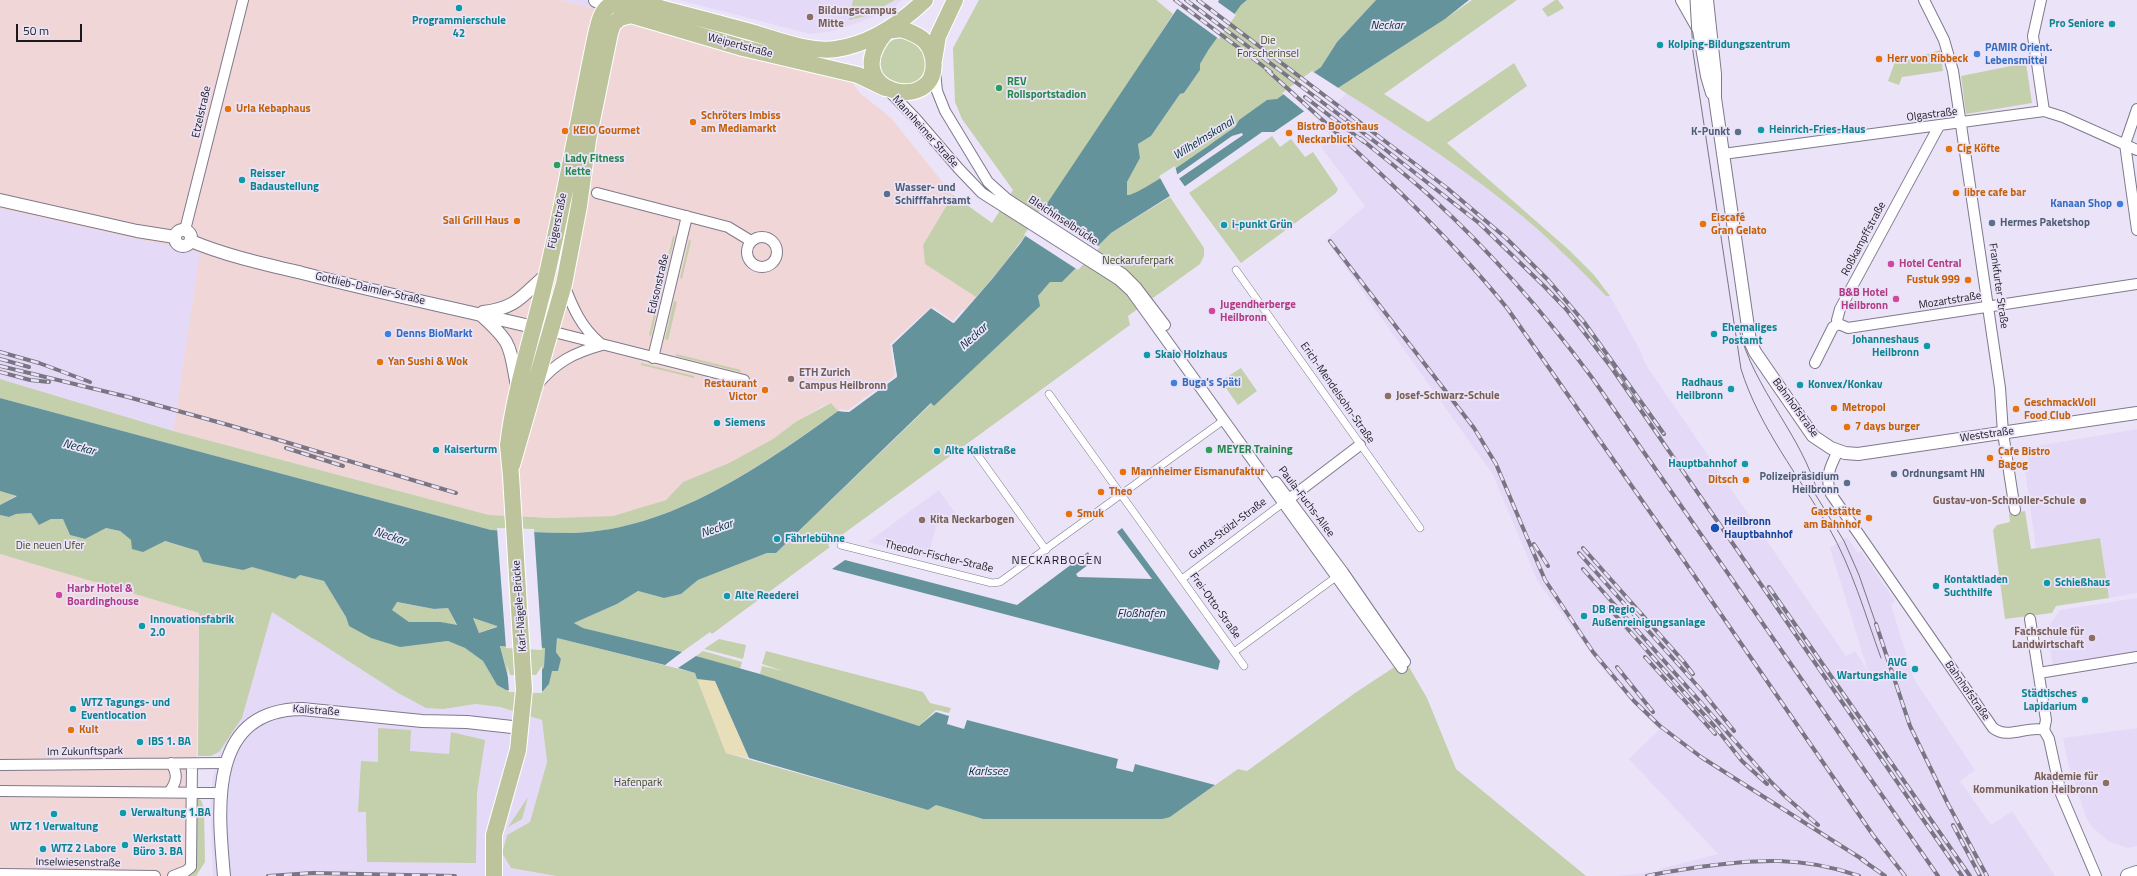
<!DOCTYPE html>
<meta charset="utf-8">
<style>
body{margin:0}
#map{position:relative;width:2137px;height:876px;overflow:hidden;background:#ebe4f9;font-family:"Titillium Web",sans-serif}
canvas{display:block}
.scale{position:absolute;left:16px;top:24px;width:66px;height:18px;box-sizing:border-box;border:2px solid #1b1920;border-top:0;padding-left:5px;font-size:12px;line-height:14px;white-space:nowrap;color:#1b1920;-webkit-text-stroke:3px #ebe4f9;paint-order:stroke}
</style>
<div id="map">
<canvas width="2137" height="876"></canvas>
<div class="scale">50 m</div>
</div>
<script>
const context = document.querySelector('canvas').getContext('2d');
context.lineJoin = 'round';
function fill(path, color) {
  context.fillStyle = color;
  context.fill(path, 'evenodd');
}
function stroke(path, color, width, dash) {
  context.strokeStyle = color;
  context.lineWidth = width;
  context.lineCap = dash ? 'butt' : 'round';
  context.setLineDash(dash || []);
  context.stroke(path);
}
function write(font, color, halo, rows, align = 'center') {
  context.font = font + ' "Titillium Web",sans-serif';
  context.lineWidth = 3.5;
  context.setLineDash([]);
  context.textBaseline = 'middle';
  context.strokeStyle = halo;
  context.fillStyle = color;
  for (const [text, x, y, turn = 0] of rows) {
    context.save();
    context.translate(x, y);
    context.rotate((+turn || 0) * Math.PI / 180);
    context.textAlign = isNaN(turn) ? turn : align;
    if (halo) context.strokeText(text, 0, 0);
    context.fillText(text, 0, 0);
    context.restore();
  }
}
const commercial = new Path2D(`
 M0,0H562L847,76L860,93L891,118L953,195L923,245L925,264L976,297L953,323L897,376L849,412L838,411L831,403L821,407L797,421L773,439L729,463L683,482L666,500L613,516L553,518L489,515L173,431L199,253L0,209Z
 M0,554L199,613L195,867L179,876H0Z`);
const built = new Path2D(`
 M562,0H600L597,9Z
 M679,0H902L893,8L863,21L833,31L810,34Z
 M1347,93L1417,138L1508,203L1562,251L1606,296H1610L1640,350L1646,365L1846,656L1855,651L1868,671L1830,548L1847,537L1858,553L1861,551L1895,601L1891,605L1914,679L1975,770L1960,781L1991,825L2012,811L2055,876H1662L1659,869L1718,854L1629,759L1659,730L1605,672L1538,582L1493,475L1326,240L1365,206L1321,147L1332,137L1316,122Z
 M0,209L200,253L173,431L0,379Z
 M2137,429V593L2109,598L2100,538L2036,548L2024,464L2028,460L2026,448Z
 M939,490L956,514L936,527L928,558L868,542Z
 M2137,598V654L2053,666L2047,628L2060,610Z
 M272,612L398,693L426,708L443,709L476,704L500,707L542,720L547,762L530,822L507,835L502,853L511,868L556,876H213L210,808L213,777L219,752L242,718Z
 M2137,728V846L2128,848L2108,841L2092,827L2086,817L2068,763L2063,738Z
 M1650,872L1653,876H1616L1643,873Z`);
const green = new Path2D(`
 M853,0H895L866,16L849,20Z
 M979,0H1156L1173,14C1132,77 1092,141 1048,203C1025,236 1003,268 976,297L925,264L923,245L953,195L992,223L1013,190L962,119L955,102L953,48Z
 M1247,0H1376L1337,42L1321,67L1277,99L1239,120L1235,127C1220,137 1139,198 1127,195V182L1140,158L1138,144L1151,136L1180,94L1184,93L1200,70V64L1209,49L1241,5Z
 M1472,0H1517L1384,94L1428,122L1514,63L1527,86L1447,143L1569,250L1594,275L1610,296H1606C1575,264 1542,231 1506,203C1453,161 1395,124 1338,88L1445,19Z
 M1555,0H1558L1564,8L1548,17L1542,9Z
 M879 62a24 24 0 1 1 48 0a24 24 0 1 1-48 0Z
 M1940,50L1943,71L1902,77L1899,85L1888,81L1897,56L1908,60Z
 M2026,63L2032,103L1966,114L1961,76Z
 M1272,136L1280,147L1291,139L1305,157L1313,152L1338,189L1336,193L1241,263L1189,193Z
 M1170,197L1204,248V256L1200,264L1128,316L1130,325L828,545L830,547L712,634L710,632L682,652L583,628L574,623L617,604L638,591L664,598L681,594L698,580L767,553H776L932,403L934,406L1039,306L1038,296L1050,282H1062L1111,233Z
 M673,236H675L666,274H664Z
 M689,240L691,241L682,279L680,278Z
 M658,298H660L651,336L649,335Z
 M674,301L677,302L668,340L665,339Z
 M676,354L741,370L740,372L676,356Z
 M641,363L694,376V378L641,365Z
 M1241,368L1257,391L1238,405L1221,381Z
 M0,379L173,431L489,515L553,518L613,516L666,500L683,482L729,463L773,439L797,421L831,403L838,411C761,466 671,530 573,533C546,533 518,531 491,530L0,398Z
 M0,491L17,495L0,505Z
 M2025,511L2031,549L2100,538L2109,598L2056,606L2052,613L2005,619L1993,530L1997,525L2010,522L2009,514Z
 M31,513L39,525L51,519L63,518L70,535L84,539L106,528L120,531L131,540L164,541L295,579L300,575L324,581L346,617L349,626L433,643L448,641L465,648L483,661L497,685L506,690L543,691L549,684L551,671L558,670L561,659L556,652L557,638L695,673L726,753L928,810L936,805L983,819L1170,817L1238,769L1247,771L1355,693L1405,660L1427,698L1456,769L1586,876H556L511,868L502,853L507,835L530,822L547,762L542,720L500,707L476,704L443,709L426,708L398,693L272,612L242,718L219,752L211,756H198L199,613L0,554V515L9,517L16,514Z
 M396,602L434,609L448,608L457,626L441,622H409L391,610Z
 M472,618L498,626L479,633Z
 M719,639L746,645L743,659L704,649Z
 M500,645L545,648L544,667L537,677H508Z
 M703,651L742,662L740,669L696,656Z
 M766,651L923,692L930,703L951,708L949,713L936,710L919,726L760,674L762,666L783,671L762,664Z
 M378,728L411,730L410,751L449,754L451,732L485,740L477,793L476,863L367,862L366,812H358L361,761L378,762Z
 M196,797L201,800L204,808L205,862L196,876H179L190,873Z
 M528,797L522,819L508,827Z`);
const sand = new Path2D(`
 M697,679L715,680L749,758L726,753Z`);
const water = new Path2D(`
 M1183,0H1247L1241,5L1209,49L1200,64V70L1184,93L1180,94L1151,136L1138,144L1140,158L1127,182V195C1139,197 1220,137 1235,127L1239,120L1267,100L1277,99L1321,67L1337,42L1376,0H1469L1445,19L1338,88L1274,132H1262L1181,189L1111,233L1062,282H1050L1038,296L1040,306L934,406L931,403L776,553H767L698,580L681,594L664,598L638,591L617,604L574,623L583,628L682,652L665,665L557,638L556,652L561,659L558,671H552L549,684L543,691L506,690L497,685L483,661L465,648L448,641L400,647L371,638L349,626L346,617L324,581L300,575L295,579L252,567L243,570L203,562L198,551L165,541L143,552L132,549L131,540L120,531L106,528L85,539L70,535L63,519H51L39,525L31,513L16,514L9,517L0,515V505L17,496L0,491V398L491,530C518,531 546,533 573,533C671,530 762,466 838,411L849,412L897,377L892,345L931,308L954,323L993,278L1020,244ZM1242,133L1243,135L1177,180L1175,176L1232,136ZM397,602L434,609L448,608L457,625L441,622H409L392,610ZM473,618L497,626V627L479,633ZM500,646L545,648L544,667L537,677H508Z
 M1122,528L1220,661L1218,670L832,569L845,560L1017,605L1088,552L1093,561L1076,574L1078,577L1152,579L1117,532Z
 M696,656L760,674L919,726L936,712L949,716L947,724L964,729L967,720L1118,759L1116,768L1133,772L1135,764L1215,785L1170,817L1162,819H983L936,805L928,810L749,758L715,681L697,679L695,673L678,668Z`);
const pier = new Path2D(`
 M1180,0H1219L1218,2L1236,15L1219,39L1175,7Z
 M1312,71L1340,89L1306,113L1282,93Z
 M1175,166L1178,177L1186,188L1171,198L1159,176Z
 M1041,209L1100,247L1078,270L1024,235Z
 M932,306L953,321L963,309L964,311L953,323L931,308L892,345L897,376L849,412L838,411L841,409L848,410L895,376L890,344Z
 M497,528L534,529L542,650L506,648Z
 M542,660V693L509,692L507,665L510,675H536L542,666Z`);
const pedestrian = new Path2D(`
 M1236,270L1420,528
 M1049,394L1244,666
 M974,450L1046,550
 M841,545L992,583L1000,582L1224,420
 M1182,579L1283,503
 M1234,652L1336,577`);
const minor = new Path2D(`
 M1924,0L1944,40L1953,71L2000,388L2003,433L2015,510
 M2041,0L2033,36L2044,111
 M935,72L937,91L945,111L988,182L1007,199L1123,274L1136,287L1165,325
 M888,90L916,119L959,169L982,193L1119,280L1131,291L1402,668
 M2137,109L2125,144L2137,230
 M1723,154L2044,111L2063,117L2137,150
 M597,193L728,227L751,241
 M185,230L243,0
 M747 252a15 15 0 1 1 30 0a15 15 0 1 1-30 0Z
 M564,285C573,308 581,327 600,343
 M1839,324L1848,328L2137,284
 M1839,324L1837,320L1840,309L1939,126
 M550,331L744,380
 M653,358L687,216
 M1815,363L1833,327L1839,324
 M537,385C556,362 573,353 602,345
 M1838,451C1831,465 1824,478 1831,494L1993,728C2008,740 2028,725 2044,730
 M1276,482L1343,572L1405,662
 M1285,502L1360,445
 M2030,619L2046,720L2044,730
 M2039,673L2137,657
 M2044,730L2049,739L2061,794L2096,876
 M0,765L226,763
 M0,791L220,793
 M170,791C177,781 178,774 171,763
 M0,874L155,876
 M173,876L186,871L191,867L192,764`);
const tertiary = new Path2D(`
 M1682,0L1699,30L1707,76L1712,93
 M1695,0L1706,23
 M1707,0L1715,74V98L1750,341L1755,352L1813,436L1831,448L1845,453L1858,454L2137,413
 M0,200L137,231L175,237
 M175 238a8 8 0 1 1 16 0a8 8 0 1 1-16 0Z
 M191,241C227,256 264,264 302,273C384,294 467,311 550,331
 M483,312C518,308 522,295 547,274
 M481,315C513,344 509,345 517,386
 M224,876C218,809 207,710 302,709L422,721L467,722L521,728`);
const secondary = new Path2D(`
 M596,0L618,9
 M2128,876L2137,873`);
const primary = new Path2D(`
 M901,29C917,34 930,40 933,58C943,117 832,94 887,31Z
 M934,60L938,36L955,0
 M512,465L564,284L579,206L588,140L610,33L613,24L620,18L631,15L743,48L858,75L885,88
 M494,876V835L518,750L524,690L511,476L508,445C515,387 534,331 547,274C565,196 579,117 595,39C602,8 604,0 638,2C674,12 711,21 747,31C772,38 809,53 836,49C870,44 900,24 925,0`);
const tram = new Path2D(`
 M1690,0L1693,52L1741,369C1759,427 1799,476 1829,528C1852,568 1865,614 1881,658
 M1739,329C1754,390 1802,435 1818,494
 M1809,484L1844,541L1859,575L1876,624`);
const rail = new Path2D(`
 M1175,0L1271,72
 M1186,0L1382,147L1479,223L1545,287L1566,309L1611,367L1962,876
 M1198,0L1447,188L1506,238L1549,281L1584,322L1664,434
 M1267,70C1350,145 1436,220 1507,308L1678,552L1873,835L1905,876
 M1305,97L1364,142
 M1360,138C1384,158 1409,177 1432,198C1492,253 1545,314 1593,379L1938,876
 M1330,241L1474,428L1496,464L1545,580L1593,652L1634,701L1660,726L1701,757L1865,861
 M0,352L39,363L90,382
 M0,359L29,367
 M0,366L128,397L232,426L456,493
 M0,372L30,380L49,382
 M286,448L343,466
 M1534,544L1548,566
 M1583,548L1684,662L1693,674
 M1579,553L1702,691L1734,731
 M1583,569L1772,783L1787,798L1818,825
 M1769,587L1970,876
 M1609,608L1716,728L1742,761L1767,784
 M1876,624L1910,726L1948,804L1987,876
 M1645,657L1715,734
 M1617,667L1653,712
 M1953,825L1980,876
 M1861,859L1885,876
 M268,876L313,873L455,876
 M1647,876C1664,872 1681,870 1699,867C1756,859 1802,856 1859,876`);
const markers = [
 [459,8,4,"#0f9aa8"],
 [810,17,4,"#8d6e63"],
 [2112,24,4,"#0f9aa8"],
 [1660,45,4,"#0f9aa8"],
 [1977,54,4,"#3f7fe0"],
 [1879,59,4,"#e8710a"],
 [999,88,4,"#2e9e5b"],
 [228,109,4,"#e8710a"],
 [693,122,4,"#e8710a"],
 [1761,130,4,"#0f9aa8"],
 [565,131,4,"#e8710a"],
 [1738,132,4,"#5c6f8a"],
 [1289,133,4,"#e8710a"],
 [1949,149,4,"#e8710a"],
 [557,165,4,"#2e9e5b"],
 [242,180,4,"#0f9aa8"],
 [1956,193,4,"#e8710a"],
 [887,194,4,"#5c6f8a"],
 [2120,204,4,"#3f7fe0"],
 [517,221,4,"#e8710a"],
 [1992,223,4,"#5c6f8a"],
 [1703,224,4,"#e8710a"],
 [1224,225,4,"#0f9aa8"],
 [1891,264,4,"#d1479c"],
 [1968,280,4,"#e8710a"],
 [1896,299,4,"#d1479c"],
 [1212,311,4,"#d1479c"],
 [388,334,4,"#3f7fe0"],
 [1714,334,4,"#0f9aa8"],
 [1927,346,4,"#0f9aa8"],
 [1147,355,4,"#0f9aa8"],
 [380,362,4,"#e8710a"],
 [791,379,4,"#8d6e63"],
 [1174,383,4,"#3f7fe0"],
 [1800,385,4,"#0f9aa8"],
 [1731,389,4,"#0f9aa8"],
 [765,390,4,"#e8710a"],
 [1388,396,4,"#8d6e63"],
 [1834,408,4,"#e8710a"],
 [2016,409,4,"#e8710a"],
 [717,423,4,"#0f9aa8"],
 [1847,427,4,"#e8710a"],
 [436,450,4,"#0f9aa8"],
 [1209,450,4,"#2e9e5b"],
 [937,451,4,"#0f9aa8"],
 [1990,458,4,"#e8710a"],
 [1745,464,4,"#0f9aa8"],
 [1123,472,4,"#e8710a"],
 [1894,474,4,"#5c6f8a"],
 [1746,480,4,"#e8710a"],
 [1847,483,4,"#5c6f8a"],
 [1101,492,4,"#e8710a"],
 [2083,501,4,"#8d6e63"],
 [1069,514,4,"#e8710a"],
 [1869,518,4,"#e8710a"],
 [922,520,4,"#8d6e63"],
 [1715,528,5,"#1a4fb4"],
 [777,539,4,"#0f9aa8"],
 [2047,583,4,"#0f9aa8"],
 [1936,586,4,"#0f9aa8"],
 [59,595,4,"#d1479c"],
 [727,596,4,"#0f9aa8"],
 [1584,616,4,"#0f9aa8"],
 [142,626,4,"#0f9aa8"],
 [2092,638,4,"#8d6e63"],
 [1915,669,4,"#0f9aa8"],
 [2085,700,4,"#0f9aa8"],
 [73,709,4,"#0f9aa8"],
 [71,730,4,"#e8710a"],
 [140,742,4,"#0f9aa8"],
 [2106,783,4,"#8d6e63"],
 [123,813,4,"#0f9aa8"],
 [54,814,4,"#0f9aa8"],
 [125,845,4,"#0f9aa8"],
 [43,849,4,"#0f9aa8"]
];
const educationNames = [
 ["Bildungscampus",818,11],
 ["Mitte",818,24],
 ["ETH Zurich",799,373],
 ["Campus Heilbronn",799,386],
 ["Josef-Schwarz-Schule",1396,396],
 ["Gustav-von-Schmoller-Schule",2075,501,"right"],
 ["Kita Neckarbogen",930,520],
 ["Fachschule für",2084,632,"right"],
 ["Landwirtschaft",2084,645,"right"],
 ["Akademie für",2098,777,"right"],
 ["Kommunikation Heilbronn",2098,790,"right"]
];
const cultureNames = [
 ["Programmierschule",459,21,"center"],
 ["42",459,34,"center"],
 ["Pro Seniore",2104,24,"right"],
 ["Kolping-Bildungszentrum",1668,45],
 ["Heinrich-Fries-Haus",1769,130],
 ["Reisser",250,174],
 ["Badaustellung",250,187],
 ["i-punkt Grün",1232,225],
 ["Ehemaliges",1722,328],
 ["Postamt",1722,341],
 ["Johanneshaus",1919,340,"right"],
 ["Heilbronn",1919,353,"right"],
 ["Skaio Holzhaus",1155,355],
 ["Radhaus",1723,383,"right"],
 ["Heilbronn",1723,396,"right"],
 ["Konvex/Konkav",1808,385],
 ["Siemens",725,423],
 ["Kaiserturm",444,450],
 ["Alte Kalistraße",945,451],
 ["Hauptbahnhof",1737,464,"right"],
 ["Fährlebühne",785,539],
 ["Kontaktladen",1944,580],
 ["Suchthilfe",1944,593],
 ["Schießhaus",2055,583],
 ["Alte Reederei",735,596],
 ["DB Regio",1592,610],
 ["Außenreinigungsanlage",1592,623],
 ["Innovationsfabrik",150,620],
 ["2.0",150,633],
 ["AVG",1907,663,"right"],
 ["Wartungshalle",1907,676,"right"],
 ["Städtisches",2077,694,"right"],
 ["Lapidarium",2077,707,"right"],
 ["WTZ Tagungs- und",81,703],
 ["Eventlocation",81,716],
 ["IBS 1. BA",148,742],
 ["Verwaltung 1.BA",131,813],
 ["WTZ 1 Verwaltung",54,827,"center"],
 ["Werkstatt",133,839],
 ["Büro 3. BA",133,852],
 ["WTZ 2 Labore",51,849]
];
const parkNames = [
 ["Die",1268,41],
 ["Forscherinsel",1268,54],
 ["Neckaruferpark",1138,261],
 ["Die neuen Ufer",50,546],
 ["Hafenpark",638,783]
];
const streetNames = [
 ["Weipertstraße",740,46,15],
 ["Etzelstraße",202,112,-77],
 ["Olgastraße",1932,115,-7],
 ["Mannheimer Straße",925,132,48],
 ["Fügerstraße",558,221,-78],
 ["Bleichinselbrücke",1063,221,33],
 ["Roßkampffstraße",1864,239,-62],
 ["Edisonstraße",659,284,-77],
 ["Frankfurter Straße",1998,286,82],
 ["Gottlieb-Daimler-Straße",370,289,13],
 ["Mozartstraße",1950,301,-9],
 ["Erich-Mendelsohn-Straße",1337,393,55],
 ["Bahnhofstraße",1795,408,54],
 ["Weststraße",1987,435,-8],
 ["Paula-Fuchs-Allee",1306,502,53],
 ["Gunta-Stölzl-Straße",1228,529,-37],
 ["Theodor-Fischer-Straße",939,557,13],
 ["Karl-Nägele-Brücke",520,606,-94],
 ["Frei-Otto-Straße",1215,606,54],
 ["Bahnhofstraße",1967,691,55],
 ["Kalistraße",316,711,4],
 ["Im Zukunftspark",85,752,-1],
 ["Inselwiesenstraße",78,863,1]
];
const shopNames = [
 ["PAMIR Orient.",1985,48],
 ["Lebensmittel",1985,61],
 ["Kanaan Shop",2112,204,"right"],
 ["Denns BioMarkt",396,334],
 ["Buga's Späti",1182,383]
];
const foodNames = [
 ["Herr von Ribbeck",1887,59],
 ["Urla Kebaphaus",236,109],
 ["Schröters Imbiss",701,116],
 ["am Mediamarkt",701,129],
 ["Bistro Bootshaus",1297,127],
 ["Neckarblick",1297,140],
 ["KEIO Gourmet",573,131],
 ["Cig Köfte",1957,149],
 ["libre cafe bar",1964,193],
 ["Eiscafé",1711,218],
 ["Gran Gelato",1711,231],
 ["Sali Grill Haus",509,221,"right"],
 ["Fustuk 999",1960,280,"right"],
 ["Yan Sushi & Wok",388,362],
 ["Restaurant",757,384,"right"],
 ["Victor",757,397,"right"],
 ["GeschmackVoll",2024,403],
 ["Food Club",2024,416],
 ["Metropol",1842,408],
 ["7 days burger",1855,427],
 ["Cafe Bistro",1998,452],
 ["Bagog",1998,465],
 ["Mannheimer Eismanufaktur",1131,472],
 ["Ditsch",1738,480,"right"],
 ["Theo",1109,492],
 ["Gaststätte",1861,512,"right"],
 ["am Bahnhof",1861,525,"right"],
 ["Smuk",1077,514],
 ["Kult",79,730]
];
const leisureNames = [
 ["REV",1007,82],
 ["Rollsportstadion",1007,95],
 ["Lady Fitness",565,159],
 ["Kette",565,172],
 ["MEYER Training",1217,450]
];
const serviceNames = [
 ["K-Punkt",1730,132,"right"],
 ["Wasser- und",895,188],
 ["Schifffahrtsamt",895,201],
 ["Hermes Paketshop",2000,223],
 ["Ordnungsamt HN",1902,474],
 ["Polizeipräsidium",1839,477,"right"],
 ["Heilbronn",1839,490,"right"]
];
const hotelNames = [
 ["Hotel Central",1899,264],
 ["B&B Hotel",1888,293,"right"],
 ["Heilbronn",1888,306,"right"],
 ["Jugendherberge",1220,305],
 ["Heilbronn",1220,318],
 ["Harbr Hotel &",67,589],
 ["Boardinghouse",67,602]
];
const transitNames = [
 ["Heilbronn",1724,522],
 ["Hauptbahnhof",1724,535]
];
const waterNames = [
 ["Neckar",1387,26],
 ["Wilhelmskanal",1204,139,-32],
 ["Neckar",974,337,-42],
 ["Neckar",79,448,15],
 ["Neckar",717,529,-19],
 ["Neckar",390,537,18],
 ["Floßhafen",1141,614],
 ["Karlssee",988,772]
];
const neighbourhoodNames = [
 ["NECKARBOGEN",1057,561]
];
fill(commercial, '#f1d6d7');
fill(built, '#e4daf7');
fill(green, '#c4cfab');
fill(sand, '#e8deb9');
fill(water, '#65939b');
fill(pier, '#ebe4f9');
stroke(pedestrian, '#7f798c', 8);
stroke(minor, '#7f798c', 12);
stroke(tertiary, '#7f798c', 14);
stroke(secondary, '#7f798c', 16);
stroke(primary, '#fff', 18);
stroke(pedestrian, '#fff', 7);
stroke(minor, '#fff', 10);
stroke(tertiary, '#fff', 12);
stroke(secondary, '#fff', 14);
stroke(primary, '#bdc49c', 16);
stroke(tram, '#797582', 1);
stroke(rail, '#797582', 4);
stroke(rail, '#ebe4f9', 2.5, [8]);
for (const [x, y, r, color] of markers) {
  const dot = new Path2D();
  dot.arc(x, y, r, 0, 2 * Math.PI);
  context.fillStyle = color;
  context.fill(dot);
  stroke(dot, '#ebe4f9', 1.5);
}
write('bold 11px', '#785e54', '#ebe4f9', educationNames, 'left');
write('bold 11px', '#0d838f', '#ebe4f9', cultureNames, 'left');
write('11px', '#404d15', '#ebe4f9', parkNames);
write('11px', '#1b1920', '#ebe4f9', streetNames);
write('bold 11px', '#366cbe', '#ebe4f9', shopNames, 'left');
write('bold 11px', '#c56008', '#ebe4f9', foodNames, 'left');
write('bold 11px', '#27864d', '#ebe4f9', leisureNames, 'left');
write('bold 11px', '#4e5e75', '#ebe4f9', serviceNames, 'left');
write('bold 11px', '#b23c85', '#ebe4f9', hotelNames, 'left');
write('bold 11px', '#164399', '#ebe4f9', transitNames, 'left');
write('italic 12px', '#023138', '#ebe4f9', waterNames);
context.letterSpacing = '1px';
write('12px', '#1b1920', '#ebe4f9', neighbourhoodNames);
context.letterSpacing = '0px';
</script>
